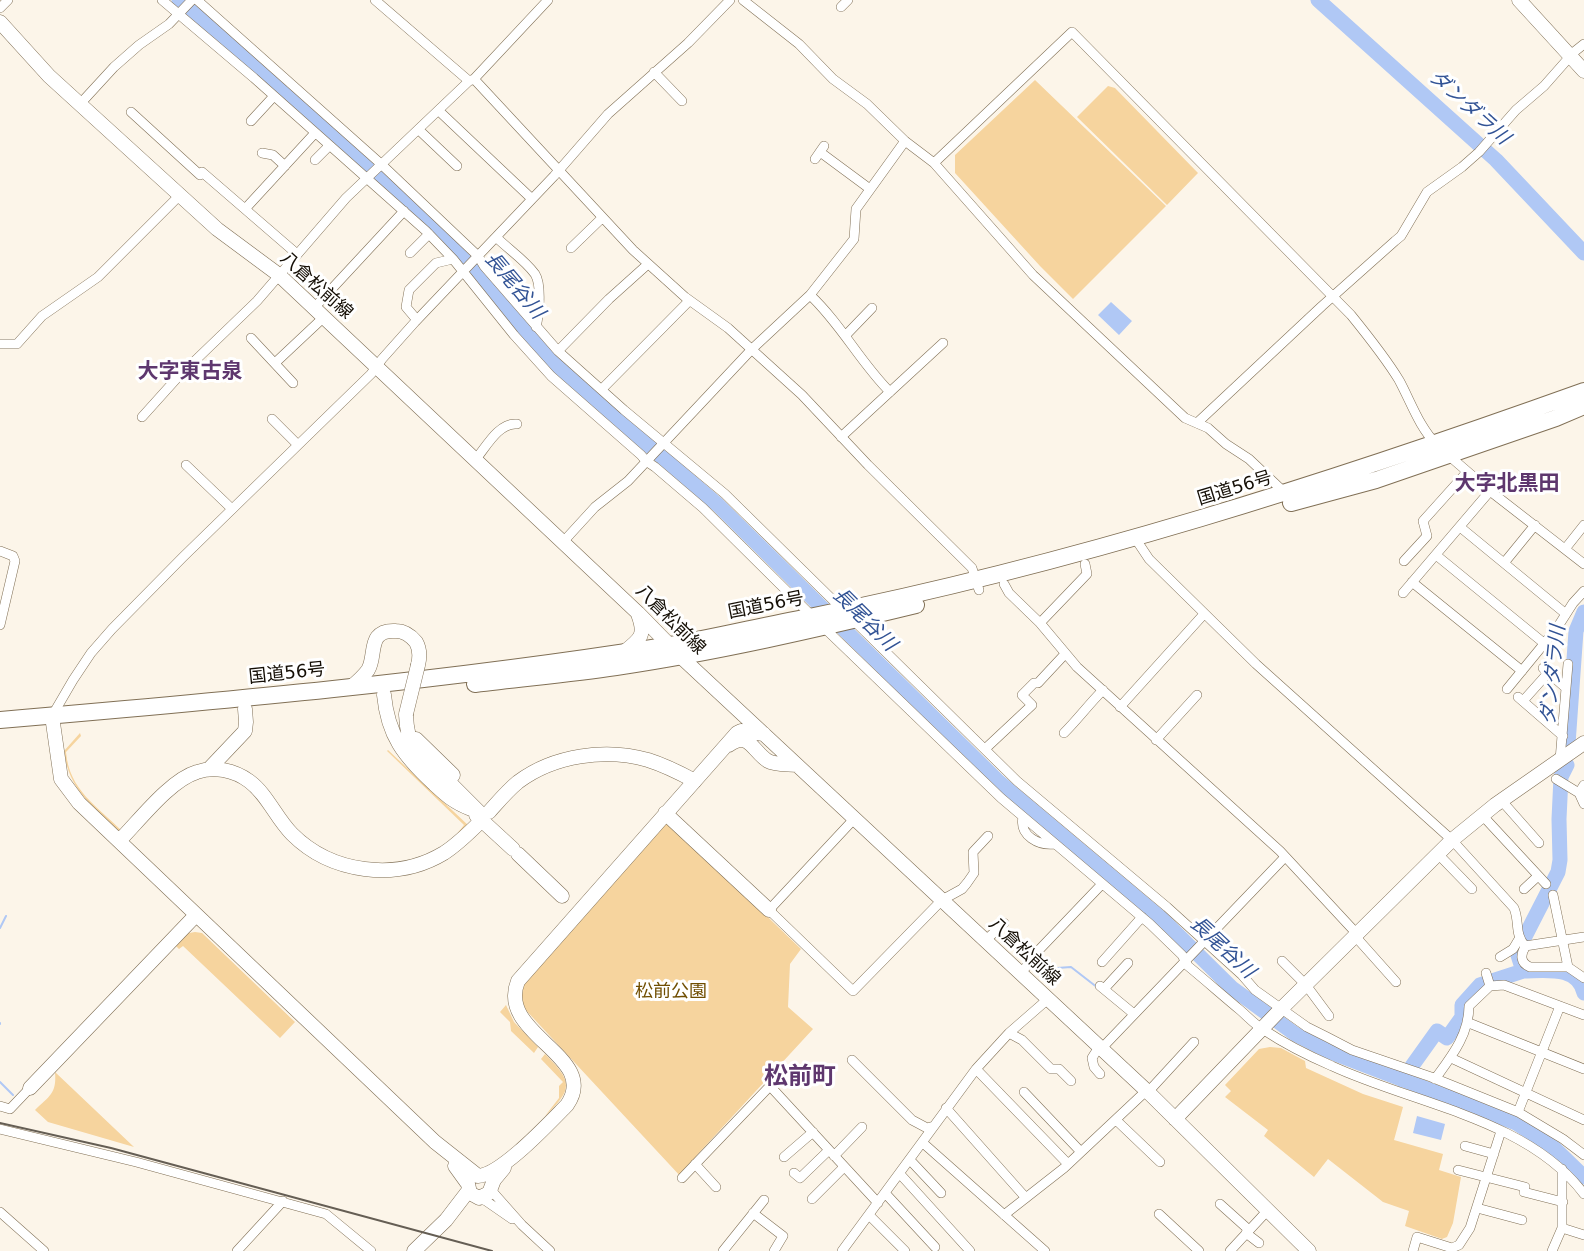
<!DOCTYPE html>
<meta charset="utf-8">
<style>
body{margin:0}
canvas{display:block;background:#fcf5e9}
</style>
<canvas width="1584" height="1251"></canvas>
<script>
const context = document.querySelector('canvas').getContext('2d');
context.lineJoin = 'round';
function fill(path, color) {
  context.fillStyle = color;
  context.fill(path, 'evenodd');
}
function stroke(path, color, width, dash) {
  context.strokeStyle = color;
  context.lineWidth = width;
  context.lineCap = dash ? 'butt' : 'round';
  context.setLineDash(dash || []);
  context.stroke(path);
}
function write(font, color, halo, rows, align = 'center') {
  context.font = font + ' "DejaVu Sans","Noto Sans JP",sans-serif';
  context.lineWidth = 6;
  context.setLineDash([]);
  context.textBaseline = 'middle';
  context.strokeStyle = halo;
  context.fillStyle = color;
  for (const [text, x, y, turn = 0] of rows) {
    context.save();
    context.translate(x, y);
    context.rotate((+turn || 0) * Math.PI / 180);
    context.textAlign = isNaN(turn) ? turn : align;
    if (halo) context.strokeText(text, 0, 0);
    context.fillText(text, 0, 0);
    context.restore();
  }
}
const green = new Path2D(`
 M1035,80L1166,206L1073,299L1040,266L955,173V155Z
 M1108,86L1115,88L1198,173L1167,205L1077,117Z
 M80,733L81,736L66,752C69,790 97,806 122,831L121,833C94,806 69,792 64,751Z
 M388,750L469,826L457,837L456,835L464,825L387,751Z
 M666,819L801,949L790,964L788,1007L813,1029L697,1155L682,1178L522,1006V983Z
 M186,930L189,933L195,932L202,933L295,1022L280,1038L183,946L179,949L173,943Z
 M506,1005L514,1022L538,1047L534,1053L511,1031L510,1022L500,1012Z
 M1270,1047L1281,1048L1305,1061L1306,1068L1363,1094L1403,1107L1394,1140L1443,1154L1439,1170L1461,1177L1453,1223L1447,1237L1442,1239L1405,1226L1409,1211L1383,1202L1328,1159L1314,1177L1264,1136L1268,1130L1225,1097L1231,1091L1225,1085L1259,1049Z
 M545,1054C573,1082 573,1089 545,1116L559,1098V1086L563,1082L541,1059Z
 M55,1072L134,1147L48,1122L35,1110C49,1096 57,1094 55,1072Z`);
const water = new Path2D(`
 M1111,302L1132,321L1119,335L1098,315Z
 M1417,1116L1445,1124L1441,1140L1413,1133Z`);
const stream = new Path2D(`
 M0,928L6,916
 M1039,957L1057,968L1071,967L1098,988
 M0,1023V1024
 M0,1082L13,1095`);
const river = new Path2D(`
 M179,0L388,184L447,240L543,352L570,378L718,505L999,782L1162,919L1232,988L1295,1034L1328,1051L1516,1123L1553,1147L1584,1177
 M1318,0L1496,160L1584,253
 M1568,744L1576,631L1584,612
 M1567,765L1561,777L1559,819L1560,860L1558,872L1517,952L1523,971C1545,971 1578,965 1584,993
 M1402,1080L1437,1031L1447,1038L1462,1017V1005L1480,985L1523,971`);
const street = new Path2D(`
 M162,0L254,78L426,231L453,259L514,335L551,376L641,455L646,461L655,467L703,508L812,616L1001,798L1150,924L1182,955L1188,966C1205,980 1222,995 1240,1010C1247,1016 1255,1025 1264,1030C1285,1044 1309,1056 1332,1066C1414,1104 1528,1119 1584,1194
 M197,0L381,164L478,256L484,266L558,351L624,410L725,494L1017,781L1167,907L1242,975L1255,990L1307,1027L1327,1037L1352,1050L1431,1077L1518,1112L1563,1139L1584,1155
 M375,0L469,81
 M743,0L799,44L833,79L867,104L905,141L934,163L1033,275L1185,418L1208,428L1226,444L1249,459L1285,493
 M841,7L848,0
 M0,8L8,0
 M654,72L682,101
 M474,79L633,250L685,297L728,328L802,395L868,465L972,568L979,590
 M80,104L114,67L139,45L169,24L192,0
 M439,111L532,199
 M131,112L200,175L202,172L297,254
 M251,121L274,96
 M419,130L457,166
 M820,152L870,189
 M262,153L273,155L285,166
 M815,159L824,146
 M315,160L329,146
 M934,163L1072,32L1351,315C1368,336 1385,357 1399,380C1411,402 1419,427 1437,445
 M245,209L315,133
 M496,237C508,249 525,260 535,274C542,285 539,315 536,327
 M571,248L602,218
 M410,253L429,234
 M810,295C841,324 860,362 890,392
 M314,308L404,211
 M417,320L406,307L409,290L436,263L453,259
 M845,336L872,308
 M251,338L293,383
 M0,344H17L42,316L98,277L180,195
 M558,351L609,299L648,264
 M275,363L324,317
 M602,389L689,301
 M142,417L178,377L257,301L346,198L469,81L474,79L548,0
 M272,419L298,445
 M1197,423L1322,306L1395,241L1401,236L1427,192L1462,167L1479,152L1516,110L1544,86L1574,52L1584,44
 M841,437L943,343
 M1447,454L1490,491L1584,564
 M476,459C486,447 499,422 517,424
 M186,465L232,509
 M1460,527L1566,614
 M1135,538L1149,559L1256,664L1452,840L1514,908C1520,923 1514,933 1525,946L1584,937
 M563,542L595,507L628,481L752,349L810,295L854,239L856,209L905,141
 M1565,549L1584,525
 M0,551L13,556L15,561L0,625
 M1436,555L1545,644
 M1404,561L1427,536L1423,521L1467,472
 M1504,563L1535,525
 M1412,582L1522,671
 M1004,584L1009,593L1040,623L1077,667L1280,851L1357,934
 M1403,593L1490,491
 M1040,623L1087,574L1085,564
 M1543,668L1566,688
 M1507,689L1557,628L1573,603L1584,591
 M1518,697L1563,736
 M1523,701L1548,673
 M1120,707L1204,614
 M52,716L73,680L91,653L112,629L183,557L371,374L382,359L415,322L554,176L608,114L688,43L730,0
 M1064,733C1078,719 1089,704 1103,690
 M1156,740L1197,695
 M985,749L1032,705L1022,695L1034,683H1038L1065,654
 M1560,760L1568,664
 M1556,779L1579,793
 M1584,785L1579,793L1584,804
 M1501,800L1539,843
 M1482,815L1546,884
 M1023,817C1019,836 1039,846 1055,844
 M854,819L769,910L853,991L942,900L962,889L967,883L974,873L973,852L988,836
 M1438,854L1472,889
 M1524,889L1538,876
 M1553,895L1568,967L1584,978
 M1355,936L1396,982
 M985,941L1004,923
 M1526,946C1520,954 1520,963 1530,967H1568
 M1500,957L1513,949L1519,939
 M1282,961L1306,985L1329,1016
 M1102,962L1142,917
 M1020,973L1036,957L1037,952L1102,884
 M1486,973L1490,986
 M1100,986L1134,1014
 M1104,989L1128,963
 M1469,1023L1584,1069
 M1009,1033L1022,1040L1051,1069H1059L1071,1081
 M1099,1047L1092,1058L1094,1067L1100,1074
 M1101,1049L1285,857
 M1451,1058L1584,1120
 M852,1060L912,1120L927,1128L934,1126
 M976,1069L1068,1164
 M1435,1079C1451,1057 1469,1035 1469,1006L1490,986L1504,985L1584,1015
 M1024,1092L1081,1152
 M1148,1092L1194,1042
 M0,1106L10,1109L30,1088
 M946,1108L1026,1198
 M1518,1112L1560,1006
 M1116,1120L1160,1162
 M0,1129L136,1162L326,1214L371,1251
 M923,1143L1045,1251
 M1465,1146L1494,1154
 M834,1156L862,1127
 M784,1157L813,1132
 M910,1160L941,1193
 M695,1164L716,1187
 M1458,1170L1525,1187L1524,1192L1563,1202
 M794,1173L800,1178L829,1150
 M900,1174L970,1251
 M682,1178L770,1086L878,1203
 M491,1190L522,1225L550,1251
 M885,1193L935,1247
 M479,1198L486,1201L512,1219
 M812,1199L844,1167
 M1220,1204L1249,1230
 M1477,1208L1522,1220
 M0,1212L44,1251
 M753,1213L783,1236L774,1251
 M1159,1214L1199,1251
 M869,1215L905,1251
 M1004,1215L1064,1168L1146,1091
 M1562,1228L1584,1235
 M1246,1233L1259,1243
 M237,1251L283,1201
 M723,1251L764,1200
 M842,1251L976,1069L1009,1033L1048,999
 M1230,1251L1268,1210
 M1413,1251L1417,1237L1452,1248L1459,1245L1470,1228L1501,1131
 M1552,1251L1562,1228V1169`);
const secondary = new Path2D(`
 M1519,0L1584,71
 M0,22L49,76L217,229L279,275L638,613L680,656L1148,1092L1309,1251
 M624,652C641,639 646,635 638,614
 M351,687C357,682 363,677 368,670C377,656 366,629 396,631C404,631 411,636 416,642C420,649 420,657 418,665
 M384,695C388,736 404,756 433,783C446,795 453,802 471,809
 M406,714C407,749 419,759 443,783
 M52,716L61,779L79,803L435,1142L478,1176C501,1175 549,1123 567,1105C601,1056 496,1035 518,981L737,733L741,731L764,734
 M416,739L453,775
 M729,745C749,730 753,752 768,761C775,765 788,764 797,765
 M209,769L245,731L246,722L245,709
 M489,812C498,802 507,791 518,782C554,755 606,748 648,760C664,765 680,773 695,781
 M665,813L769,910
 M476,815L513,849
 M119,841C139,821 170,780 197,772C214,766 234,770 249,781C267,794 276,818 292,834C331,873 396,882 444,853C458,844 470,832 482,820L483,817L481,814L439,772
 M518,854L562,896
 M30,1088L196,915
 M1175,1119L1280,1010L1452,840L1495,805L1584,743
 M455,1166L468,1184L470,1193L479,1198L489,1193L494,1180L504,1168
 M414,1251L446,1220L469,1190`);
const highway = new Path2D(`
 M1291,503L1376,480L1556,418L1584,406
 M475,684C522,678 570,674 616,667C717,652 817,629 916,605
 M0,720C222,701 445,681 665,646C713,638 761,626 809,617C1074,564 1330,482 1584,391`);
const rail = new Path2D(`
 M0,1123L111,1148L492,1251`);
const secondaryBridge = new Path2D(`
 M406,714L418,665`);
const streetNames = [
 ["八倉松前線",316,286,42],
 ["国道56号",1235,489,-17],
 ["国道56号",766,606,-11],
 ["八倉松前線",670,620,45],
 ["国道56号",287,674,-6],
 ["八倉松前線",1024,952,43]
];
const parkNames = [
 ["松前公園",671,992]
];
const waterNames = [
 ["ダンダラ川",1469,108,42],
 ["長尾谷川",514,286,50],
 ["長尾谷川",864,620,45],
 ["ダンダラ川",1554,675,-84],
 ["長尾谷川",1222,948,43]
];
const quarterNames = [
 ["大字東古泉",190,373],
 ["大字北黒田",1507,485]
];
const districtNames = [
 ["松前町",800,1078]
];
fill(green, '#f6d49e');
fill(water, '#b0c8f5');
stroke(stream, '#b0c8f5', 2);
stroke(river, '#b0c8f5', 15);
stroke(street, '#817056', 10);
stroke(secondary, '#817056', 15);
stroke(highway, '#817056', 18);
stroke(street, '#fff', 9);
stroke(secondary, '#fff', 14);
stroke(highway, '#fff', 16);
stroke(rail, '#655e54', 2);
stroke(secondaryBridge, '#817056', 15, []);
stroke(secondaryBridge, '#fff', 14);
write('18px', '#140e05', '#fff', streetNames);
write('18px', '#704e02', '#fff', parkNames);
write('italic 20px', '#325395', '#fff', waterNames);
write('bold 21px', '#5e376e', '#fff', quarterNames);
write('bold 24px', '#5e376e', '#fff', districtNames);
</script>
